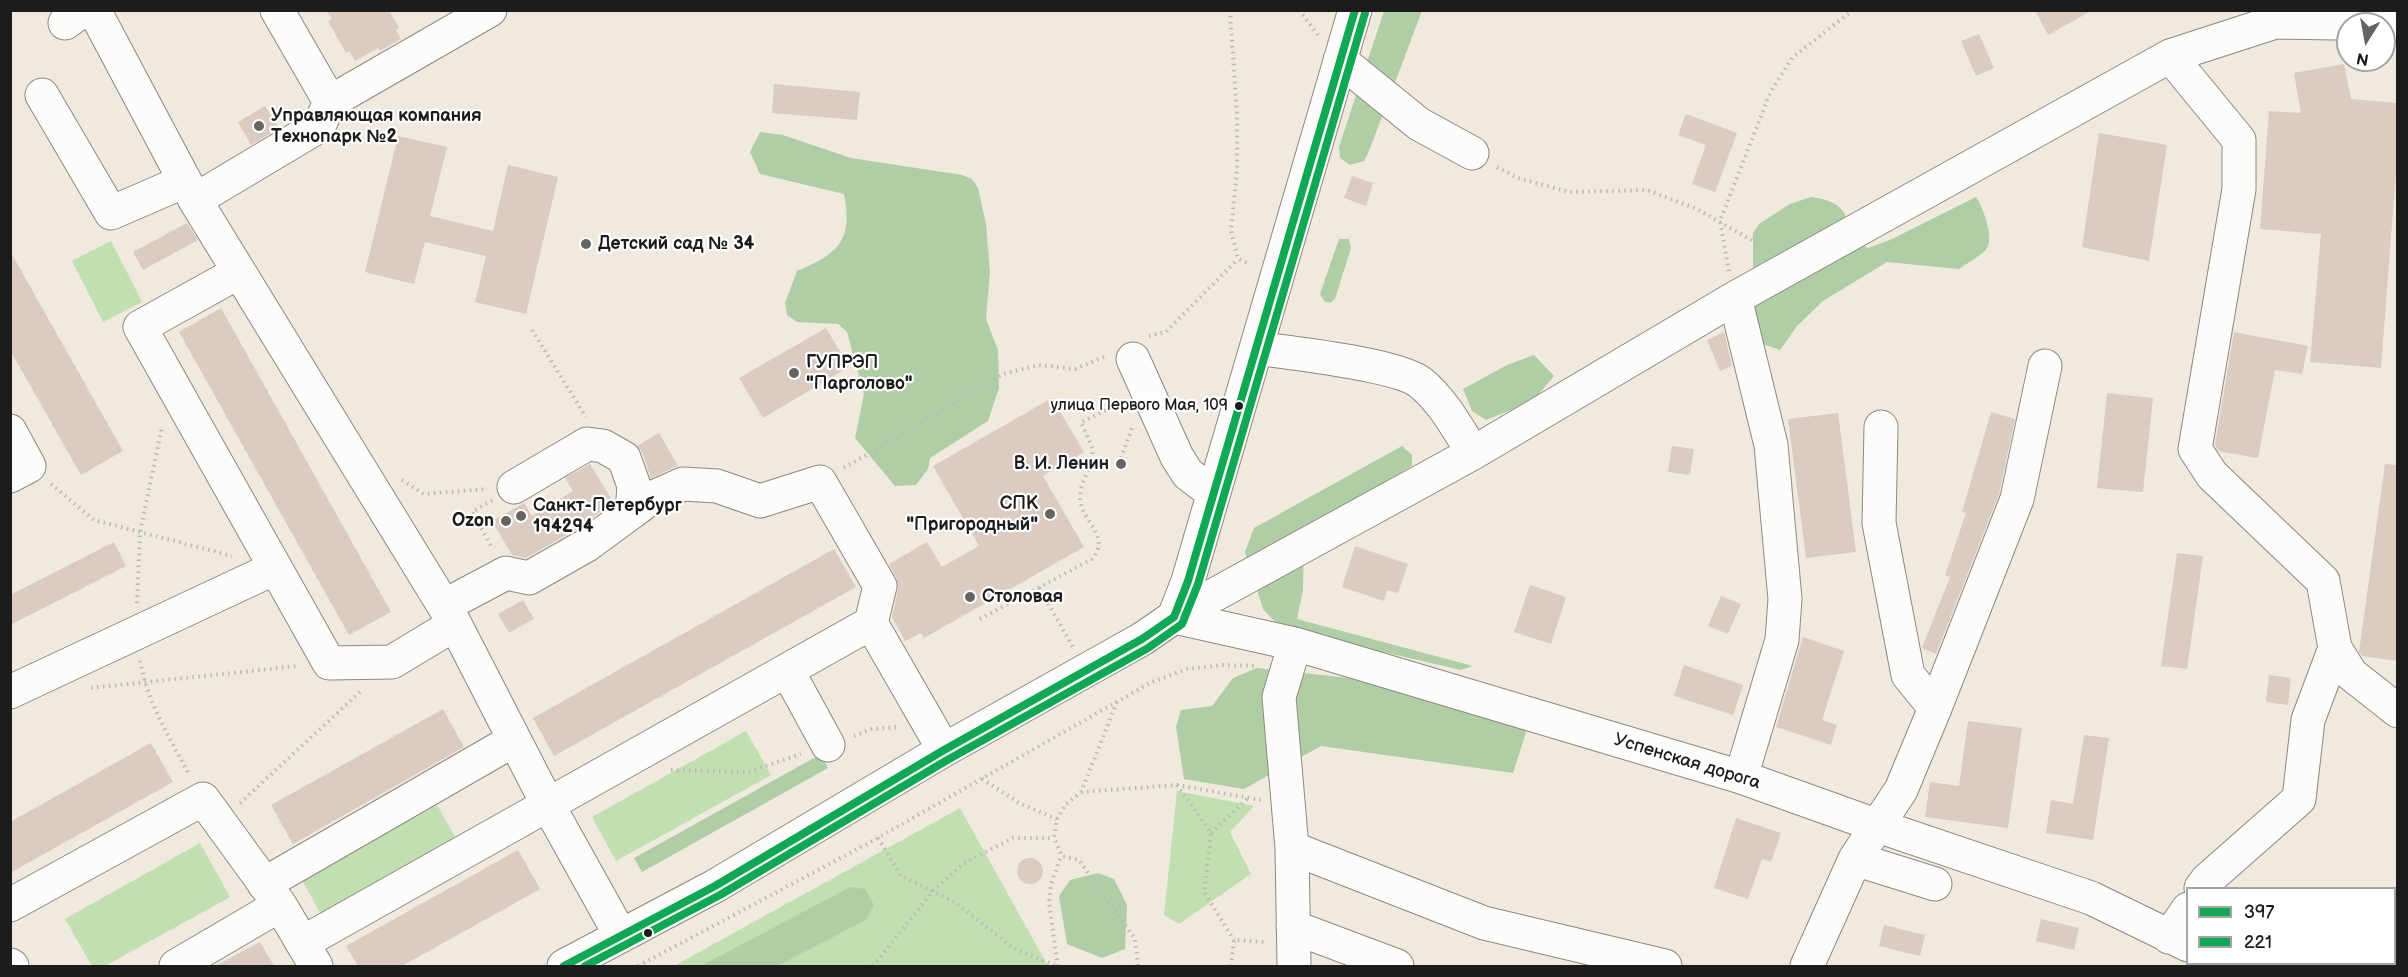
<!DOCTYPE html>
<meta charset="utf-8">
<style>
body{margin:0}
#map{position:relative;width:2408px;height:977px;overflow:hidden;background:#efe9de;font-family:"Balsamiq Sans",sans-serif}
canvas{display:block}
.frame{position:absolute;inset:0;border:12px solid #1c1c1c;pointer-events:none}
.legend{position:absolute;left:2186px;top:887px;width:210px;height:78px;box-sizing:border-box;background:#fff;border:2px solid #a4a4a4;margin:0;padding:8px 10px;list-style:none;font-size:18px;color:#1c1c1c}
.legend li{display:flex;align-items:center;gap:12px;height:30px}
.legend b{width:30px;border:2px solid #a4a4a4}
.north{position:absolute;left:2336px;top:12px;width:60px;height:60px;box-sizing:border-box;background:#fff;border:2px solid #a4a4a4;border-radius:50%;rotate:191deg;font-size:16px;font-weight:700;line-height:24px;text-align:center;color:#1c1c1c}
.north::after{content:'';display:block;margin:auto;width:21px;height:27px;background:#666460;clip-path:polygon(50% 0,100% 100%,50% 72%,0 100%)}
</style>
<div id="map">
<canvas width="2408" height="977"></canvas>
<div class="frame"></div>
<ul class="legend">
<li><b style="height:8px;background:#10a855"></b>397</li>
<li><b style="height:8px;background:#10a855"></b>221</li>
</ul>
<div class="north">N</div>
</div>
<script>
const context = document.querySelector('canvas').getContext('2d');
context.lineJoin = 'round';
function fill(path, color) {
  context.fillStyle = color;
  context.fill(path, 'evenodd');
}
function stroke(path, color, width, dash) {
  context.strokeStyle = color;
  context.lineWidth = width;
  context.lineCap = dash ? 'butt' : 'round';
  context.setLineDash(dash || []);
  context.stroke(path);
}
function write(font, color, halo, rows, align = 'center') {
  context.font = font + ' "Balsamiq Sans",sans-serif';
  context.lineWidth = 4.5;
  context.setLineDash([]);
  context.textBaseline = 'middle';
  context.strokeStyle = halo;
  context.fillStyle = color;
  for (const [text, x, y, turn = 0] of rows) {
    context.save();
    context.translate(x, y);
    context.rotate((+turn || 0) * Math.PI / 180);
    context.textAlign = isNaN(turn) ? turn : align;
    if (halo) context.strokeText(text, 0, 0);
    context.fillText(text, 0, 0);
    context.restore();
  }
}
const green = new Path2D(`
 M111,241L142,302L103,322L72,261Z
 M746,731L771,775L616,861L592,817Z
 M1177,791L1254,806L1230,832L1251,874L1179,924L1164,915Z
 M437,805L458,842L323,918L302,880Z
 M960,808L1048,966H674Z
 M200,843L230,897L105,966H92L65,919Z`);
const forest = new Path2D(`
 M1384,11H1422L1369,151L1364,161L1350,165L1340,158L1339,147Z
 M760,132L783,135L851,158L962,175L972,179L978,188L986,224L990,272L986,319L998,350L999,388L988,421L930,458L928,469L916,485L895,486L855,438L864,394L847,332L838,324L797,322L787,315L785,303L797,271C839,253 853,241 844,194L760,174L750,152Z
 M1811,197C1860,203 1839,231 1868,248L1890,240L1976,197C1983,207 1994,237 1987,248C1982,256 1967,263 1959,269L1887,262L1823,301L1797,326L1780,350L1757,342L1747,323L1753,269V233L1759,224L1790,204Z
 M1339,239H1349L1351,248L1335,299L1330,303L1324,301L1320,294Z
 M1534,355L1554,376L1533,401L1486,420L1472,411L1463,389L1507,365Z
 M1402,446L1412,455V466L1304,530L1303,590L1297,619L1473,666L1461,670L1288,630L1278,625L1263,609L1245,552L1254,528Z
 M1257,668L1358,679L1527,729L1513,773L1321,746L1244,789L1184,779L1176,727L1181,710L1212,706L1233,678Z
 M821,754L828,768L642,872L634,858Z
 M1098,873L1114,879L1127,905L1125,949L1102,958L1067,944L1059,896L1070,880Z
 M850,887L865,889L874,905L866,920L777,966H701Z`);
const building = new Path2D(`
 M326,10H389L399,28L396,30L401,39L380,51L378,48L355,61L349,51L346,53L328,21L332,19Z
 M2035,10H2093L2048,35Z
 M1979,34L1994,68L1976,76L1961,41Z
 M2344,64L2351,99L2397,103V159L2381,368L2310,362L2321,234L2260,229L2269,111L2301,113L2294,73Z
 M774,84L860,92L857,120L772,113Z
 M265,106L279,128L251,145L238,122Z
 M1686,114L1737,133L1715,192L1692,184L1706,145L1678,135Z
 M2099,133L2167,145L2149,261L2082,247Z
 M398,136L447,147L430,216L493,231L508,165L558,177L526,314L475,302L486,256L425,242L414,284L365,272Z
 M1352,176L1373,183L1366,206L1344,198Z
 M187,223L198,240L143,270L133,252Z
 M10,251L123,451L81,475L10,350Z
 M221,308L391,612L349,635L179,332Z
 M826,328L849,367L763,418L739,378Z
 M1724,332L1732,366L1720,371L1707,340Z
 M2234,332L2308,346L2302,374L2275,370L2258,458L2218,451L2215,445Z
 M2107,393L2153,398L2143,492L2097,488Z
 M1052,398L1084,452L1043,476L1084,547L924,638L921,633L905,641L892,617L898,590L896,577L889,564L927,542L942,567L979,546L933,466Z
 M1991,412L2015,419L1999,494L1936,654L1922,648L1950,577L1945,575L1966,513L1962,512Z
 M1838,413L1856,552L1806,558L1788,419Z
 M659,433L678,466L651,478L642,452L637,446Z
 M1672,446L1694,449L1690,475L1668,472Z
 M590,464L613,502L577,529L526,558L512,555L492,521L524,503L532,516L573,491L565,478Z
 M2385,464L2397,465V661L2362,656L2359,652Z
 M114,542L126,566L10,625V595Z
 M1355,546L1408,564L1398,593L1387,590L1384,601L1342,587Z
 M834,549L856,587L554,756L533,718Z
 M2177,553L2203,556L2187,669L2161,666Z
 M1530,585L1566,597L1551,644L1514,632Z
 M1721,596L1741,604L1728,634L1708,626Z
 M523,600L534,619L509,633L498,614Z
 M1803,637L1844,651L1822,720L1837,725L1831,745L1776,727Z
 M1684,665L1743,685L1733,715L1674,696Z
 M2269,675L2291,678L2288,705L2266,702Z
 M443,709L464,747L293,844L271,805Z
 M1968,721L2022,728L2008,828L1925,817L1930,782L1959,786Z
 M2084,735L2109,738L2093,840L2046,833L2051,800L2073,804Z
 M151,743L173,782L10,873V822Z
 M1736,818L1781,833L1771,862L1762,859L1748,899L1714,888Z
 M518,850L540,889L402,966H358L346,946Z
 M1017 871a13 13 0 1 1 26 0a13 13 0 1 1-26 0Z
 M2041,919L2079,928L2074,950L2036,941Z
 M1884,925L1925,935L1920,956L1879,946Z
 M260,942L274,966H215Z`);
const path = new Path2D(`
 M1230,10L1237,116V170L1231,230L1238,259L1250,264
 M1299,10L1318,35
 M1497,167L1518,178L1569,192L1647,190L1697,209L1765,248
 M1729,271L1720,221L1770,93L1792,58L1853,10
 M532,330L586,417
 M1149,336L1166,332L1238,259
 M1121,458L1132,428
 M844,468L1003,374L1039,365L1075,369L1104,357
 M402,480L424,494L487,489
 M51,484L94,520L232,556
 M492,500L472,512L493,549
 M1039,588L1073,647
 M137,603L140,532L162,427
 M980,619L1092,559C1110,538 1086,524 1081,504C1075,485 1096,467 1092,448C1090,440 1084,430 1081,422L1122,403
 M140,661C148,703 169,737 189,774
 M91,688L298,666
 M1117,702L1081,792L1066,804L1057,819L1054,838L1062,856L1079,860L1135,939L1138,966
 M854,736L872,729L899,727
 M671,770L748,772L801,754
 M982,779L1021,804L1057,819
 M1177,785L1211,833L1204,892L1234,940
 M1081,792L1177,785L1261,800
 M240,803L360,692
 M1211,833L1248,798
 M878,838L901,876L955,902L1013,948L1056,966
 M638,966L865,845L1152,682L1187,669L1223,665L1254,666
 M873,966L933,891L964,863L1013,838H1054
 M1058,966L1049,903L1051,884L1061,856
 M1231,966L1234,940L1267,942`);
const minor = new Path2D(`
 M94,10L195,200L455,624L548,805L621,936
 M277,10L330,102L490,10
 M65,23L83,10
 M2170,56L2239,140V189L2195,449L2212,475L2323,581L2335,648L2351,674L2398,711
 M1340,60L1419,124L1472,153
 M42,95L111,213L185,181
 M195,200L319,126L330,102
 M239,272L140,327L329,663L392,662L455,624
 M1735,298L1771,445L1785,599L1782,640L1741,777
 M1256,348C1290,353 1398,364 1421,383C1443,401 1458,429 1473,453
 M1133,359L1177,457L1188,474L1213,493
 M1881,427L1879,523L1908,675L1935,708
 M10,431L29,466L10,476
 M632,512L649,499L683,484L717,486L760,501L820,482L880,586L871,623
 M444,606L506,573L529,578L587,545L632,512L634,486L624,458L603,446L587,444L514,487
 M1174,617L1295,644L1741,777L1878,826L2091,898L2188,945
 M1174,617L1188,581L1355,10
 M787,670L828,745
 M10,692L275,568
 M1292,848L1484,923L1665,966
 M1855,859L1935,884
 M264,884L514,740
 M2201,888L2207,880L2299,799L2308,720L2335,648
 M10,905L203,799L280,905L316,966
 M1293,927L1397,966
 M2169,937L2188,909
 M302,943L871,623L944,750
 M2232,964L2239,966
 M10,965L12,966
 M176,966L280,905
 M564,966L715,886L944,750L1142,639L1174,617L1473,453L1735,298L2170,56L2275,22L2398,24
 M1294,966L1292,848L1279,697L1295,644
 M1807,966L1855,859L1901,790L1935,708L2017,499L2045,366`);
const bus1 = new Path2D(`
 M564,966L715,886L944,750L1142,639L1174,617L1188,581L1355,10`);
const bus2 = new Path2D(`
 M585,966L720,895L949,759L1148,648L1182,624L1198,584L1365,13`);
const markers = [
 [259,126,6,"#666460"],
 [586,244,6,"#666460"],
 [794,373,6,"#666460"],
 [1239,406,5,"#1c1c1c"],
 [1121,464,6,"#666460"],
 [1050,514,6,"#666460"],
 [521,516,6,"#666460"],
 [506,521,6,"#666460"],
 [970,597,6,"#666460"],
 [648,933,5,"#1c1c1c"]
];
const busNames = [
 ["улица Первого Мая, 109",1228,406]
];
const poiNames = [
 ["Управляющая компания",271,116],
 ["Технопарк №2",271,137],
 ["Детский сад № 34",598,244],
 ["ГУПРЭП",806,363],
 ["\"Парголово\"",806,384],
 ["В. И. Ленин",1109,464,"right"],
 ["СПК",1038,504,"right"],
 ["\"Пригородный\"",1038,525,"right"],
 ["Санкт-Петербург",533,506],
 ["194294",533,527],
 ["Ozon",494,521,"right"],
 ["Столовая",982,597]
];
const streetNames = [
 ["Успенская дорога",1687,762,17]
];
fill(green, '#c1dfb0');
fill(forest, '#b0cea5');
fill(building, '#dbcbc1');
stroke(minor, '#8c8984', 35);
stroke(path, '#b9b9b7', 4, [1.5, 4.5]);
stroke(minor, '#fdfcfa', 33);
stroke(bus1, '#10a855', 8);
stroke(bus2, '#10a855', 8);
for (const [x, y, r, color] of markers) {
  const dot = new Path2D();
  dot.arc(x, y, r, 0, 2 * Math.PI);
  context.fillStyle = color;
  context.fill(dot);
  stroke(dot, '#fff', 2);
}
write('16px', '#1c1c1c', '#fff', busNames, 'right');
write('bold 18px', '#1c1c1c', '#fff', poiNames, 'left');
write('18px', '#1c1c1c', '#fff', streetNames);
</script>
